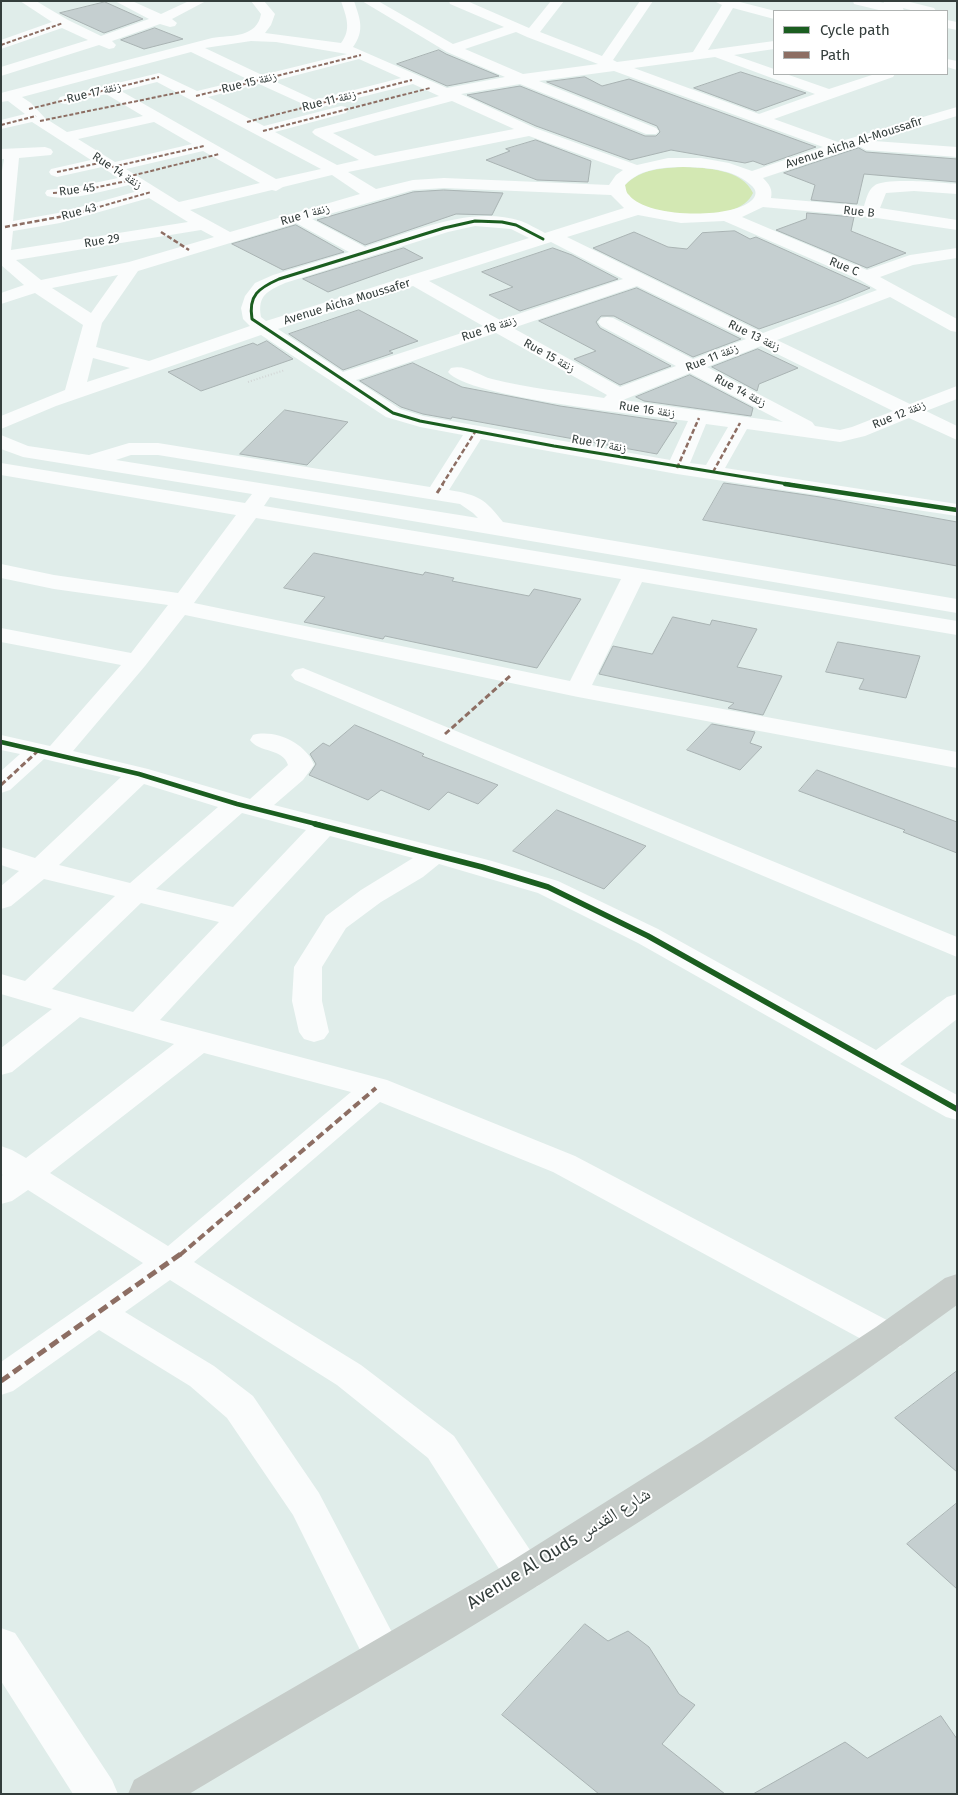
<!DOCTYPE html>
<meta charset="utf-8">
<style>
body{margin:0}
#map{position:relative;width:958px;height:1795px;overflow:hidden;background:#e0edea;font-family:"Fira Sans",sans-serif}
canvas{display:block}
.frame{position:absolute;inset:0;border:2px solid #343e3c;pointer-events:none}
.legend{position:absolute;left:773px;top:10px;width:175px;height:65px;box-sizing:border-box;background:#fff;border:1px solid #aeb2b1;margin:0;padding:6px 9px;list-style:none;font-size:15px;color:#343e3c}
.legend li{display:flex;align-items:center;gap:10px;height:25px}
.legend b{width:25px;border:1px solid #aeb2b1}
</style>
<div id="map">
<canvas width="958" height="1795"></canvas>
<div class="frame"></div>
<ul class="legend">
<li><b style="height:6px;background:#1b5e20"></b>Cycle path</li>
<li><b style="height:6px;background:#8d6e63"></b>Path</li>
</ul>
</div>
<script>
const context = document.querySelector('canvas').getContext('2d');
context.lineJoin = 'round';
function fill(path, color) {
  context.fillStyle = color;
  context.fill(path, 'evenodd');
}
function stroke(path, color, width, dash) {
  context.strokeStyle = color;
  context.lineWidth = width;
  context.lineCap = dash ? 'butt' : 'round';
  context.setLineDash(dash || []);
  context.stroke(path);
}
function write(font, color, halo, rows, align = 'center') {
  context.font = font + ' "Fira Sans","Noto Naskh Arabic",sans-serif';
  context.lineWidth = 4;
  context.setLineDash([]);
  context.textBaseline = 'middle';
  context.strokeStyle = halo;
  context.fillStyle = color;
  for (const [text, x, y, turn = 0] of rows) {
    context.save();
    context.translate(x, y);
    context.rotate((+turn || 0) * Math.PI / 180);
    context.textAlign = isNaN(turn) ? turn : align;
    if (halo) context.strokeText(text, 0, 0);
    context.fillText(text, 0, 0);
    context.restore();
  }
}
const green = new Path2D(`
 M683,167C707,168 742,169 753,193C741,220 686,216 662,211C656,210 648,209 643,207C636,203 630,197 624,193L625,185C641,169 662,168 683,167Z`);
const building = new Path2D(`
 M105,2L143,19L104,33L60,13Z
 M155,28L183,39L144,49L121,40Z
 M439,50L446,54L499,76L447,86L397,64Z
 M741,72L806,93L756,111L694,88Z
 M585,77L602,86L629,79L816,147L764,165L753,161L745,163L671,150L630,160L536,126L467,95L520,86L645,136H656L660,132L657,126L547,82Z
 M536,140L591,161L588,182L537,180L486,160L510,151L506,149Z
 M859,148L866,152L957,159V182L864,174L857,204L811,200L815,185L784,173Z
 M444,190L503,193L492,215L456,214L365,245L317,220L413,192Z
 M807,213L854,217L851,231L906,253L867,268L776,230L806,219Z
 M296,225L344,252L283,270L232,244Z
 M735,231L750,239L756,237L870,288L839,301L759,329L593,248L634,232L668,247L687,249L702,233Z
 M404,248L423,258L328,292L303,279Z
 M553,248L572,255L618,279L520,311L489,295L513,287L482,272Z
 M637,288L741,339L693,357L614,316H601L596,322L600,328L671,366L620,385L574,359L596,351L539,321Z
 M359,310L418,341L389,351L393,353L343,370L289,334Z
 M267,341L293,359L201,391L168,372L253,343L257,345Z
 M758,349L798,368L759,384L757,391L712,367Z
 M413,363L462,387L560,406L677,423L657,454L452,417L451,419L423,414L401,407L360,381Z
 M690,375L753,408L751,416L644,401L636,397Z
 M285,410L348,422L307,465L240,454Z
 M724,483L820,497L957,522V566L703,520Z
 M314,553L423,575L425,572L454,578L452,581L529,596L534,589L581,599L537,668L385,636L383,639L304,622L325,597L284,588Z
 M673,617L710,625L712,620L757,629L737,667L782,676L763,715L728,708L734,703L599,674L613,646L652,654Z
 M838,642L920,656L906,698L859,689L864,679L826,672Z
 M712,724L755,732L750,743L762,747L740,770L687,750Z
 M355,725L424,754L422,756L498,785L478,804L448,792L429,810L381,790L368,800L309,775L316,764L310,754L323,743L329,746Z
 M817,770L957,822V853L903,832L905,830L799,791Z
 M557,810L646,846L604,889L513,851Z
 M957,1371V1472L895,1418Z
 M957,1503V1589L907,1544Z
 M585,1624L608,1641L628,1631L649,1647L679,1694L695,1705L662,1744L725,1794H599L502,1715Z
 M941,1716L957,1739V1794H753L845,1742L867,1758Z`);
const path = new Path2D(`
 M248,382L285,370`);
const minor = new Path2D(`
 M20,1H36L68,20L101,36L149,19L115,1H132L161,14L189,1H206L172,19L177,23L175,26L170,27L160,24L112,41L116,45L114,48L109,49L99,45L1,76V67L88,40L62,28L1,49V40L52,22Z
 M251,1H264L275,14L271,25L265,33L341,43C352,29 346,16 341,1H354C360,19 365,30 353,47L447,88L505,77L447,52L362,1H378L453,44L504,27L450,4L449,1H467L529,28L551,1H564L540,32L602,56L640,1H653L613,60L617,62L693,52L722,5L714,1H736L775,11L774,19L733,8L708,50L774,41V49L734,55L774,69V74H786L829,89L875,74H895L893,77L774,119L838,142L957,107V116L874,141L957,147V157L866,150L859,146L763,178C769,184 773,189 771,198L864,206C866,200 868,190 874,186C885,177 942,183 957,184V194L914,191L886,193L880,208L957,220V230L870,217L763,207L742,217L867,270L910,255L957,248V258L913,265L880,277L957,319V332L951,331L890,297L777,340L910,404L957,386V399L926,411L957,426V440L909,418L865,436L840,442L747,429L725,468L957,504V516L677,474L481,439L449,490C479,495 485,499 503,522L957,599V613L270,497L264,506L957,621V635L642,582L592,685L957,752V768L578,697L185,615L145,666L73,751L148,769L250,799L288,765C283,748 259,753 250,740L253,735C275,729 306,743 314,765L303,780L274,805L492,861L558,881L658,929L876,1050L947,997L957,994V1019L900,1064L957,1095V1120L946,1117L638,943L538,893L439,864L423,877L381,902L346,928L322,967V1001L329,1032L324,1039L314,1042L304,1039L299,1032L292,1001L294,967L326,916L361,890L413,858L330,836L160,1020L387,1080L575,1156L900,1327L905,1337L900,1347L888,1351L876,1347L553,1172L380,1102L194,1262L361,1365L454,1436L538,1562L543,1574L538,1586L524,1591L510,1586L428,1458L337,1385L170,1280L125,1312L214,1366L253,1396L319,1493L397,1642L403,1655L397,1668L383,1673L369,1668L293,1515L227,1418L190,1386L99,1330L13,1391L1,1395V1362L143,1263L28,1190L12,1201L1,1204V1176L3,1175L1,1174V1146L12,1150L26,1158L174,1044L80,1017L12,1072L1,1075V1048L52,1009L1,994V974L25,981L115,896L44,879L11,906L1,909V886L19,871L1,865V847L35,858L121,777L44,759L10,790L1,793V771L20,754L1,750V735L50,746L121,665L1,642V628L131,653L168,605L54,589L1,578V564L54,575L178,593L236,515L1,475V463L245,503L252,494L23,457L1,449V435L28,446L89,455L129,443H158L430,487L463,435L420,427L386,417L261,335L56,406L1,429V416L65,390L83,325L35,293L1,304V293L24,285L1,265V177L4,159H1V149L45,147L51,149L53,152L51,155L19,158L13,221L58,213L138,191L129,185C106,190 71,202 47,196L45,193L47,190L80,186L118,178L102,167L57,177L51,175L49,172L51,169L91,160L32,122L1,129V120L25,114L8,101L1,102V93L212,38C231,35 257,38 261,14ZM516,32L527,37L598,64L523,74L465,49ZM251,41L276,42L347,54L262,75L205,48ZM191,52L247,79L197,91L159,73L60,97L58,100L60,103L65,104L106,94L143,116L67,132L45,118L31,103L22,97ZM715,57L815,94L759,114L634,68ZM359,59L401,78L315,100L274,81ZM614,71L823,147L752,171L729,163L701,158H668L637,165L535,128L461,94L520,84L646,134H656L659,131L656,128L539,81ZM157,82L321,169L276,179L121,91ZM259,84L314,109L413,84L439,96L315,129L312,132L315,135L359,160L337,165L275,132L346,113L348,110L346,107L341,106L264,126L208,97ZM452,101L514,129L375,156L333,133ZM154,122L192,144L115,162L78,139ZM529,136L623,170L616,175L609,185L444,178L413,180L376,189L348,172ZM203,151L260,183L179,202L126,169ZM690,167C711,168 736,170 752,186C756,190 757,194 753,199C734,220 646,218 629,195C626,193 626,188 625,185C641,167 668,167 690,167ZM332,175L360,194L230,232L190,210L272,190L276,191L283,187ZM444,188L611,195L624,208L545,233C537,229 529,224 521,221C470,205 413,232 365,247L312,219L413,190ZM149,198L188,222L11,250L13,231L60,223ZM638,215L681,223L724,221L860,280L877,290L763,333L567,237ZM296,223L349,252L273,275L255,283L245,296L241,308L243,319L250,326L149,361L96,347L102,323L138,271ZM475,226L511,229L529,238L266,321L261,317C257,295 268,291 285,283L448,232ZM201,230L214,237L129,262L41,280L16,260ZM551,242L623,279L500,320L429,281ZM118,275L91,313L52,288ZM413,286L483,326L343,372L278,329ZM637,286L746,339L693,359L613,318L607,317L601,318L598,322L601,326L676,366L620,387L513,328ZM496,333L607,395L604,398C566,392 529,388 492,379C478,375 465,364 451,368L448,372C466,397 650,416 688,421L670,460L423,416L400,409L356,380ZM761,346L893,411L852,427L840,430L815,426L812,422L707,367ZM93,358L130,368L87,382ZM690,373L783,422L623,400ZM706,424L728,427L706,465L690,463ZM131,455H158L460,504L473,513L478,518L116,460ZM256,518L621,579L570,681L194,603ZM144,784L218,807L130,883L59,865ZM242,813L306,830L233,907L156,889ZM141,903L219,922L133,1012L52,989ZM204,1053L351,1092L168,1246L50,1173Z
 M853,1H876L884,3L883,1H906L934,8L936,11H914L903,8L904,11H883L854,4Z
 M947,20L957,22V30L947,28Z
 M947,59L957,61V70L947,67Z
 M303,668L957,937V957L295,680L291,675L295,670Z
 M1,1628L15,1633L112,1780L118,1794H73L1,1681Z`);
const major = new Path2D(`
 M957,1274V1305C822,1404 681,1497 539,1585C424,1657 305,1724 189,1794H128L134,1780L510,1562L701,1442L876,1327L945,1278Z`);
const quietFar4 = new Path2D(`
 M1,45L63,23
 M196,96L361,55
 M29,109L159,77
 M40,121L186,91
 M247,122L412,80
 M1,125L36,116
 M263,131L430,88
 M112,167L204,146
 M57,172L104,162
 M127,177L219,154
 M53,193L80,191L131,180
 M71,215L151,192`);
const quietFar3 = new Path2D(`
 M5,227L75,214
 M161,232L189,250
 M677,468L699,418
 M713,472L740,423
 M442,485L475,432`);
const quietFar2 = new Path2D(`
 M437,493L443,484
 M445,734L510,676
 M1,785L39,750`);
const quietFar1 = new Path2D(`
 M180,1255L376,1088`);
const quiet = new Path2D(`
 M1,1381L182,1253`);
const cyclewayFar2 = new Path2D(`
 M543,239L516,225L502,222L475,221L444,228L279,279C259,288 248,295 252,319L393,413L420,421L554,446L794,485`);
const cyclewayFar1 = new Path2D(`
 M785,484L957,510
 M1,742L139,774L237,804L320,825`);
const cycleway = new Path2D(`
 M315,824L482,867L548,887L648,936L957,1109`);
const farStreetnames = [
 ["Rue 15 زنقة",249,83,-14],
 ["Rue 17 زنقة",94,93,-14],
 ["Rue 11 زنقة",329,101,-14],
 ["Avenue Aicha Al-Moussafir",854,143,-18],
 ["Rue 14 زنقة",117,171,33],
 ["Rue 45",77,190,-7],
 ["Rue 43",79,212,-15],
 ["Rue B",859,212,6],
 ["Rue 1 زنقة",305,215,-16],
 ["Rue 29",102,241,-9],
 ["Rue C",844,267,22],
 ["Avenue Aicha Moussafer",347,302,-17],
 ["Rue 18 زنقة",489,329,-18],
 ["Rue 13 زنقة",754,336,26],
 ["Rue 15 زنقة",549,356,29],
 ["Rue 11 زنقة",712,358,-22],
 ["Rue 14 زنقة",740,391,28],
 ["Rue 16 زنقة",647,410,8],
 ["Rue 12 زنقة",899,415,-22],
 ["Rue 17 زنقة",599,444,10]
];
const nearStreetnames = [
 ["Avenue Al Quds شارع القدس",559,1549,-32]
];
fill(green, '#d3e8b3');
fill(building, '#c5cfd0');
stroke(building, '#a9b3b3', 1);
stroke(path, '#d2d6d6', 2, [1, 2]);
fill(minor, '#fafcfc');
fill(major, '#c6ccc9');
stroke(quietFar4, '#8d6e63', 2, [4, 2]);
stroke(quietFar3, '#8d6e63', 2.5, [5, 2.5]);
stroke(quietFar2, '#8d6e63', 3, [6, 3]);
stroke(quietFar1, '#8d6e63', 4, [8, 4]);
stroke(quiet, '#8d6e63', 5, [10, 5]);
stroke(cyclewayFar2, '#1b5e20', 3);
stroke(cyclewayFar1, '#1b5e20', 4.5);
stroke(cycleway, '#1b5e20', 5.5);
write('12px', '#343e3c', '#fff', farStreetnames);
write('18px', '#343e3c', '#fff', nearStreetnames);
</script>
